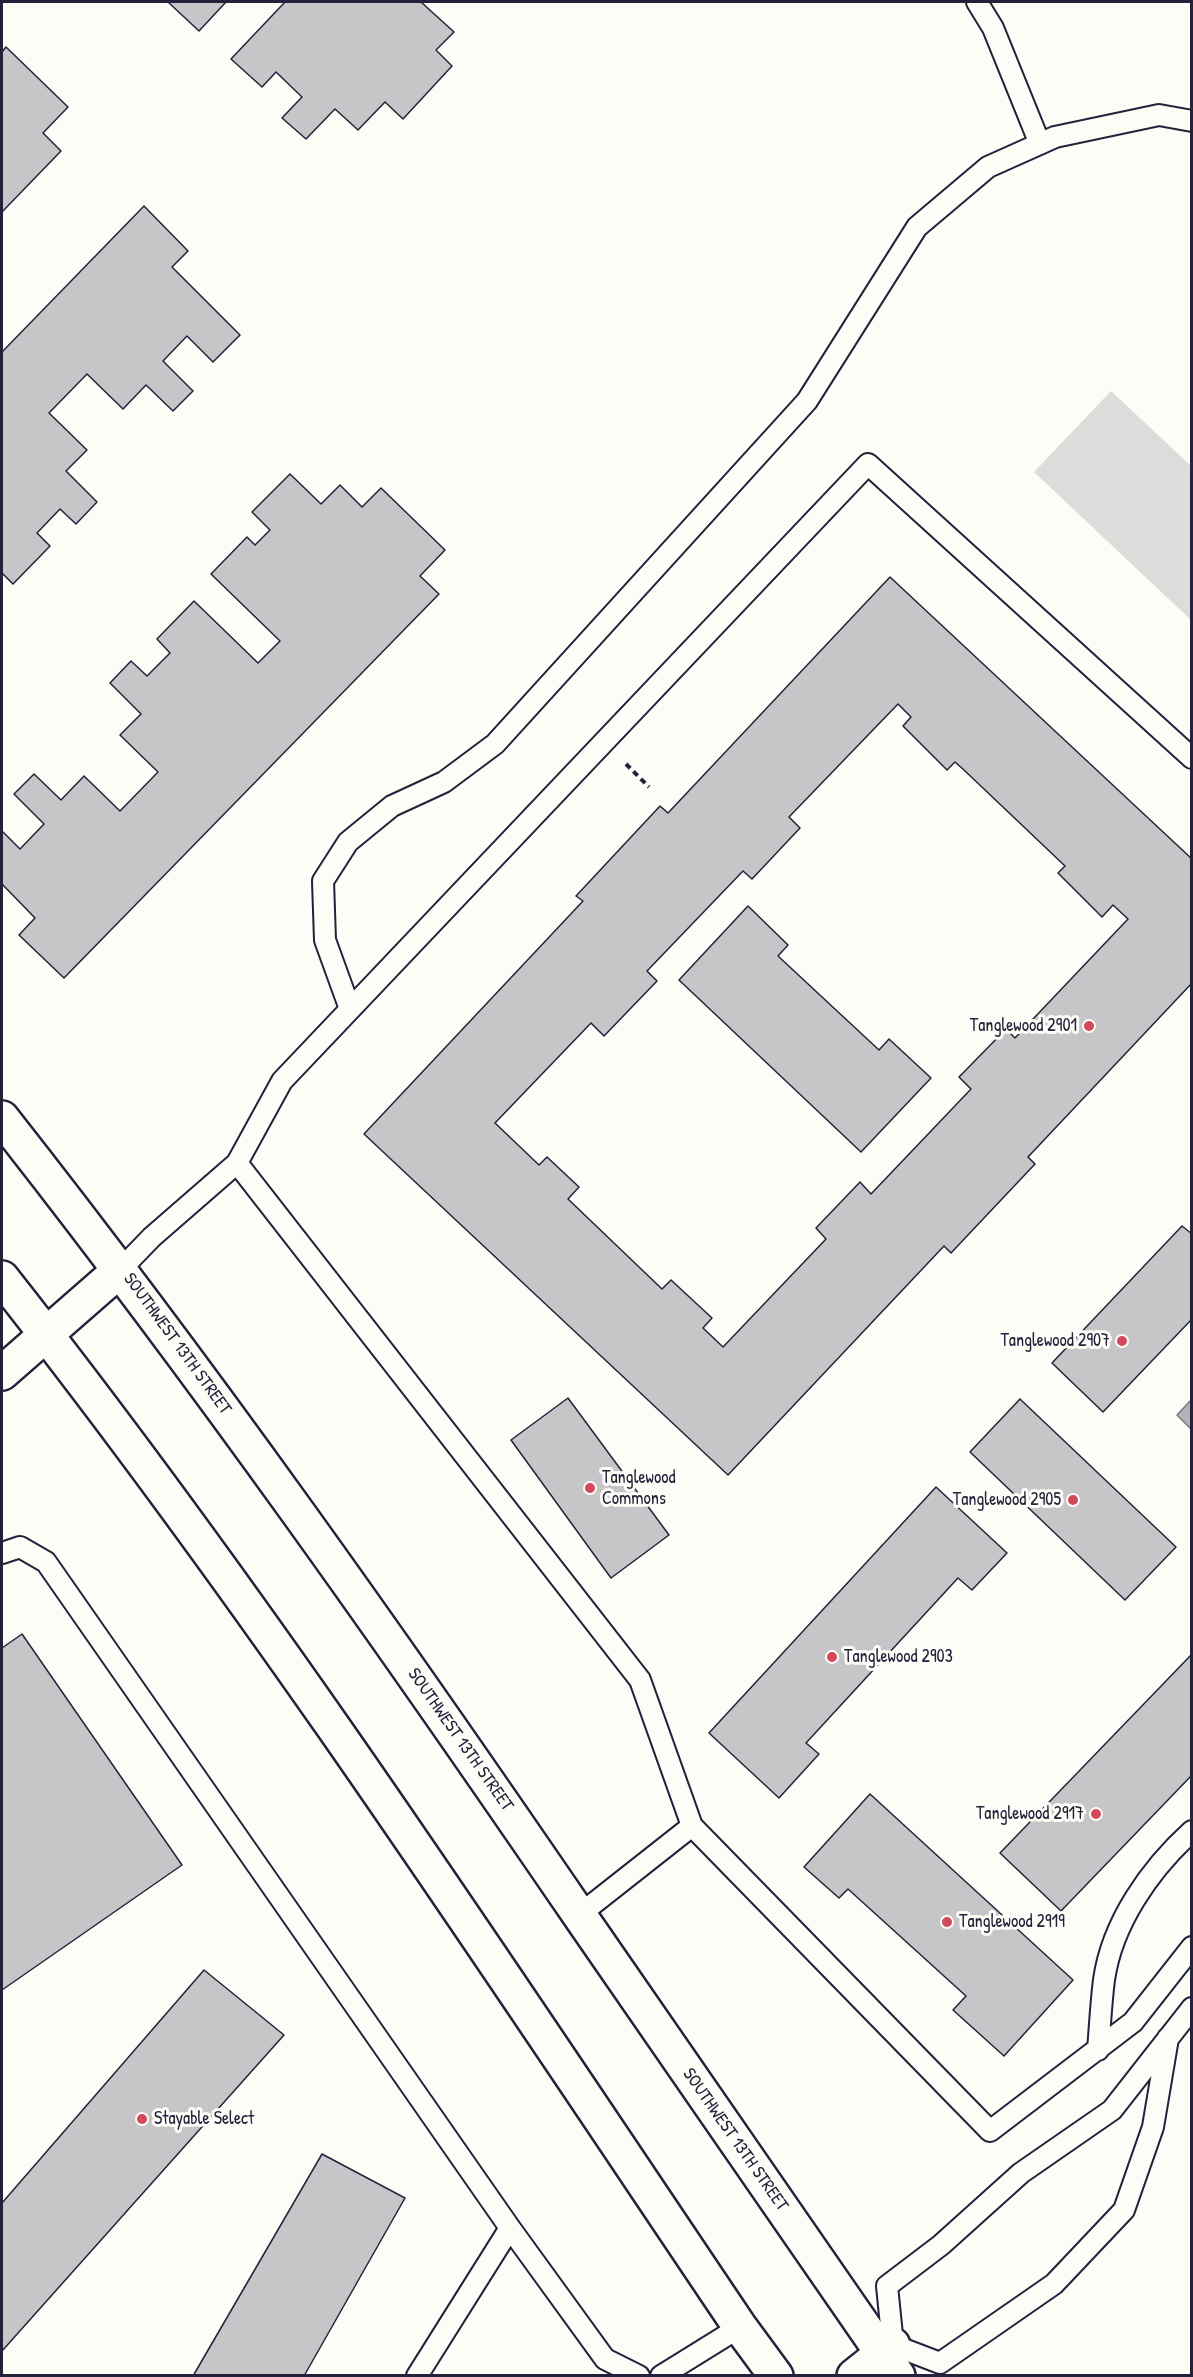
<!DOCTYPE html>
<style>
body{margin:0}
#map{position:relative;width:1193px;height:2377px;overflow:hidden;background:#fdfcf7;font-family:"Patrick Hand",sans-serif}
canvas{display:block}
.frame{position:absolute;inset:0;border:3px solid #22223b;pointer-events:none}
</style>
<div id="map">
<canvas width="1193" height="2377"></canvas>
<div class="frame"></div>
</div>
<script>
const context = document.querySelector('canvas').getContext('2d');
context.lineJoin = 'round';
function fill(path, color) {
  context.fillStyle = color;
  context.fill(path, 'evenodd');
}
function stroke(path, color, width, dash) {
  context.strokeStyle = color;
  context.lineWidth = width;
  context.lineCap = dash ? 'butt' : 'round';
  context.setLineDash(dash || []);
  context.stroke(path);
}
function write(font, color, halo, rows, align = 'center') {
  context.font = font + ' "Patrick Hand",sans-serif';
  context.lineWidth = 6;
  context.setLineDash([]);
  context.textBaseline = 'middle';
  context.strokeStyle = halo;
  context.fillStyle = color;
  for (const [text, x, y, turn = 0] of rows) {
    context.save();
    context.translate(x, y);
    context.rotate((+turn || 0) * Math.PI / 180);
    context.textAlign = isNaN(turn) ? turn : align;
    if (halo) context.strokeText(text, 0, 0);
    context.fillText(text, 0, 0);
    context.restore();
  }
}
const green = new Path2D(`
 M1111,391L1191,466V620L1034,472Z`);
const water = new Path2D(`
 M1191,1400V1429L1177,1415Z`);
const building = new Path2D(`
 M168,2H226L199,31Z
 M285,2H421L454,32L436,50L452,66L403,119L385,102L358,130L335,109L306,139L282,118L302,97L276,72L262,87L231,59Z
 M6,47L68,107L43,133L61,151L2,212V52Z
 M144,206L188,251L172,267L240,335L213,362L187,336L163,361L193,391L173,411L146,385L123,409L87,374L49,413L87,450L66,471L97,502L76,524L60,509L37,533L50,546L13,584L2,573V352Z
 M290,474L321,504L340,485L362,507L381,488L445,550L420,576L439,594L64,978L19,935L35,918L2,884V831L20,849L44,824L14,794L34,774L61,800L84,776L120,811L158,772L120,735L141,714L110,683L131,661L147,676L170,653L157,639L194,601L258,663L280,641L211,574L247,537L255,545L270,530L252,512Z
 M890,577L1192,859V983L1028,1157L1035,1164L951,1253L944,1246L728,1475L364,1134L583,901L576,896L660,806L668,813ZM898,704L911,717L903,726L947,770L955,762L964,770L1065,866L1058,873L1102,917L1113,905L1128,919L1015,1038L1006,1029L964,1072L959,1077L971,1089L871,1194L860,1182L816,1228L826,1239L723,1347L703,1328L712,1318L671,1280L662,1289L568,1199L579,1187L547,1157L539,1165L495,1123L591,1023L604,1036L657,981L647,971L743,871L752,879L800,828L789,817Z
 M748,906L788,945L778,956L879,1050L889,1039L931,1078L861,1152L679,980Z
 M1182,1226L1192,1234V1319L1103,1412L1052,1363Z
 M568,1398L669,1535L611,1578L511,1440Z
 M1020,1399L1176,1547L1125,1600L970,1452Z
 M936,1487L1007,1553L972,1590L958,1578L806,1743L819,1754L779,1798L709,1733Z
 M22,1634L182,1865L2,1990V1648Z
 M1192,1654V1775L1061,1911L1000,1853Z
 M870,1794L1073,1980L1004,2056L953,2010L966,1996L848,1889L839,1898L804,1867Z
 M204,1970L284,2035L2,2351V2203Z
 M322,2154L405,2198L304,2376H193Z`);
const path = new Path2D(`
 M626,764L649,787`);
const service = new Path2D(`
 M977,2L993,28L1040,144
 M1192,758L868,464L282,1081L237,1163L640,1680L692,1826L990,2131L1133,2022L1192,1947
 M350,1009L325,940L323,881L348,842L392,806L444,782L495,744L807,401L917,227L988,167L1055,137L1159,115L1192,121
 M121,1269L152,1237L237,1163
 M2,1553L20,1547L46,1562L510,2228L605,2359L639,2376
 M579,1915L692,1826
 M1168,2038L1153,2127L1124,2210L1054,2284L940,2363L893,2345L887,2286L941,2245L1021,2173L1112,2110L1192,2008
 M1098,2050C1100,2027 1101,2003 1104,1980C1112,1923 1150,1869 1192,1831
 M417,2376L510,2228
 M661,2376L740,2327`);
const minor = new Path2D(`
 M2,1373L121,1269
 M854,2376L893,2345`);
const primary = new Path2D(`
 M2,1118C205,1376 394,1644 580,1916C685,2070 793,2222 898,2376
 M2,1278C267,1614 501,1972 740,2327L776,2376`);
const markers = [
 [1089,1026,6,"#d1495b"],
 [1122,1341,6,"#d1495b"],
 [590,1488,6,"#d1495b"],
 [1073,1500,6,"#d1495b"],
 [832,1657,6,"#d1495b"],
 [1096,1814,6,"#d1495b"],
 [947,1922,6,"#d1495b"],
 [142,2119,6,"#d1495b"]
];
const poiNames = [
 ["Tanglewood 2901",1077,1026],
 ["Tanglewood 2907",1110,1341],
 ["Tanglewood",602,1478,"left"],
 ["Commons",602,1499,"left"],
 ["Tanglewood 2905",1061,1500],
 ["Tanglewood 2903",844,1657,"left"],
 ["Tanglewood 2917",1084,1814],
 ["Tanglewood 2919",959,1922,"left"],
 ["Stayable Select",154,2119,"left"]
];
const streetNames = [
 ["SOUTHWEST 13TH STREET",177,1344,54],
 ["SOUTHWEST 13TH STREET",460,1740,55],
 ["SOUTHWEST 13TH STREET",735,2140,55]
];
fill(green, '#dddcdb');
fill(water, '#b2b2b7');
stroke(water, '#787885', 1.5);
fill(building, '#c6c6c8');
stroke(building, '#22223b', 1.5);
stroke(service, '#22223b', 24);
stroke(minor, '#22223b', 38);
stroke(primary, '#22223b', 38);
stroke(path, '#22223b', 4, [6, 4.5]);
stroke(service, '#fdfcf7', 20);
stroke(minor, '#fdfcf7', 33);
stroke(primary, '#fdfcf7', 33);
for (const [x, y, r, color] of markers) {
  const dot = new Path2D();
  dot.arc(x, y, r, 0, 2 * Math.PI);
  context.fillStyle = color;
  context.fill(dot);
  stroke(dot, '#fdfcf7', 2);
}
write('18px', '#22223b', '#fdfcf7', poiNames, 'right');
write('18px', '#22223b', '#fdfcf7', streetNames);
</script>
